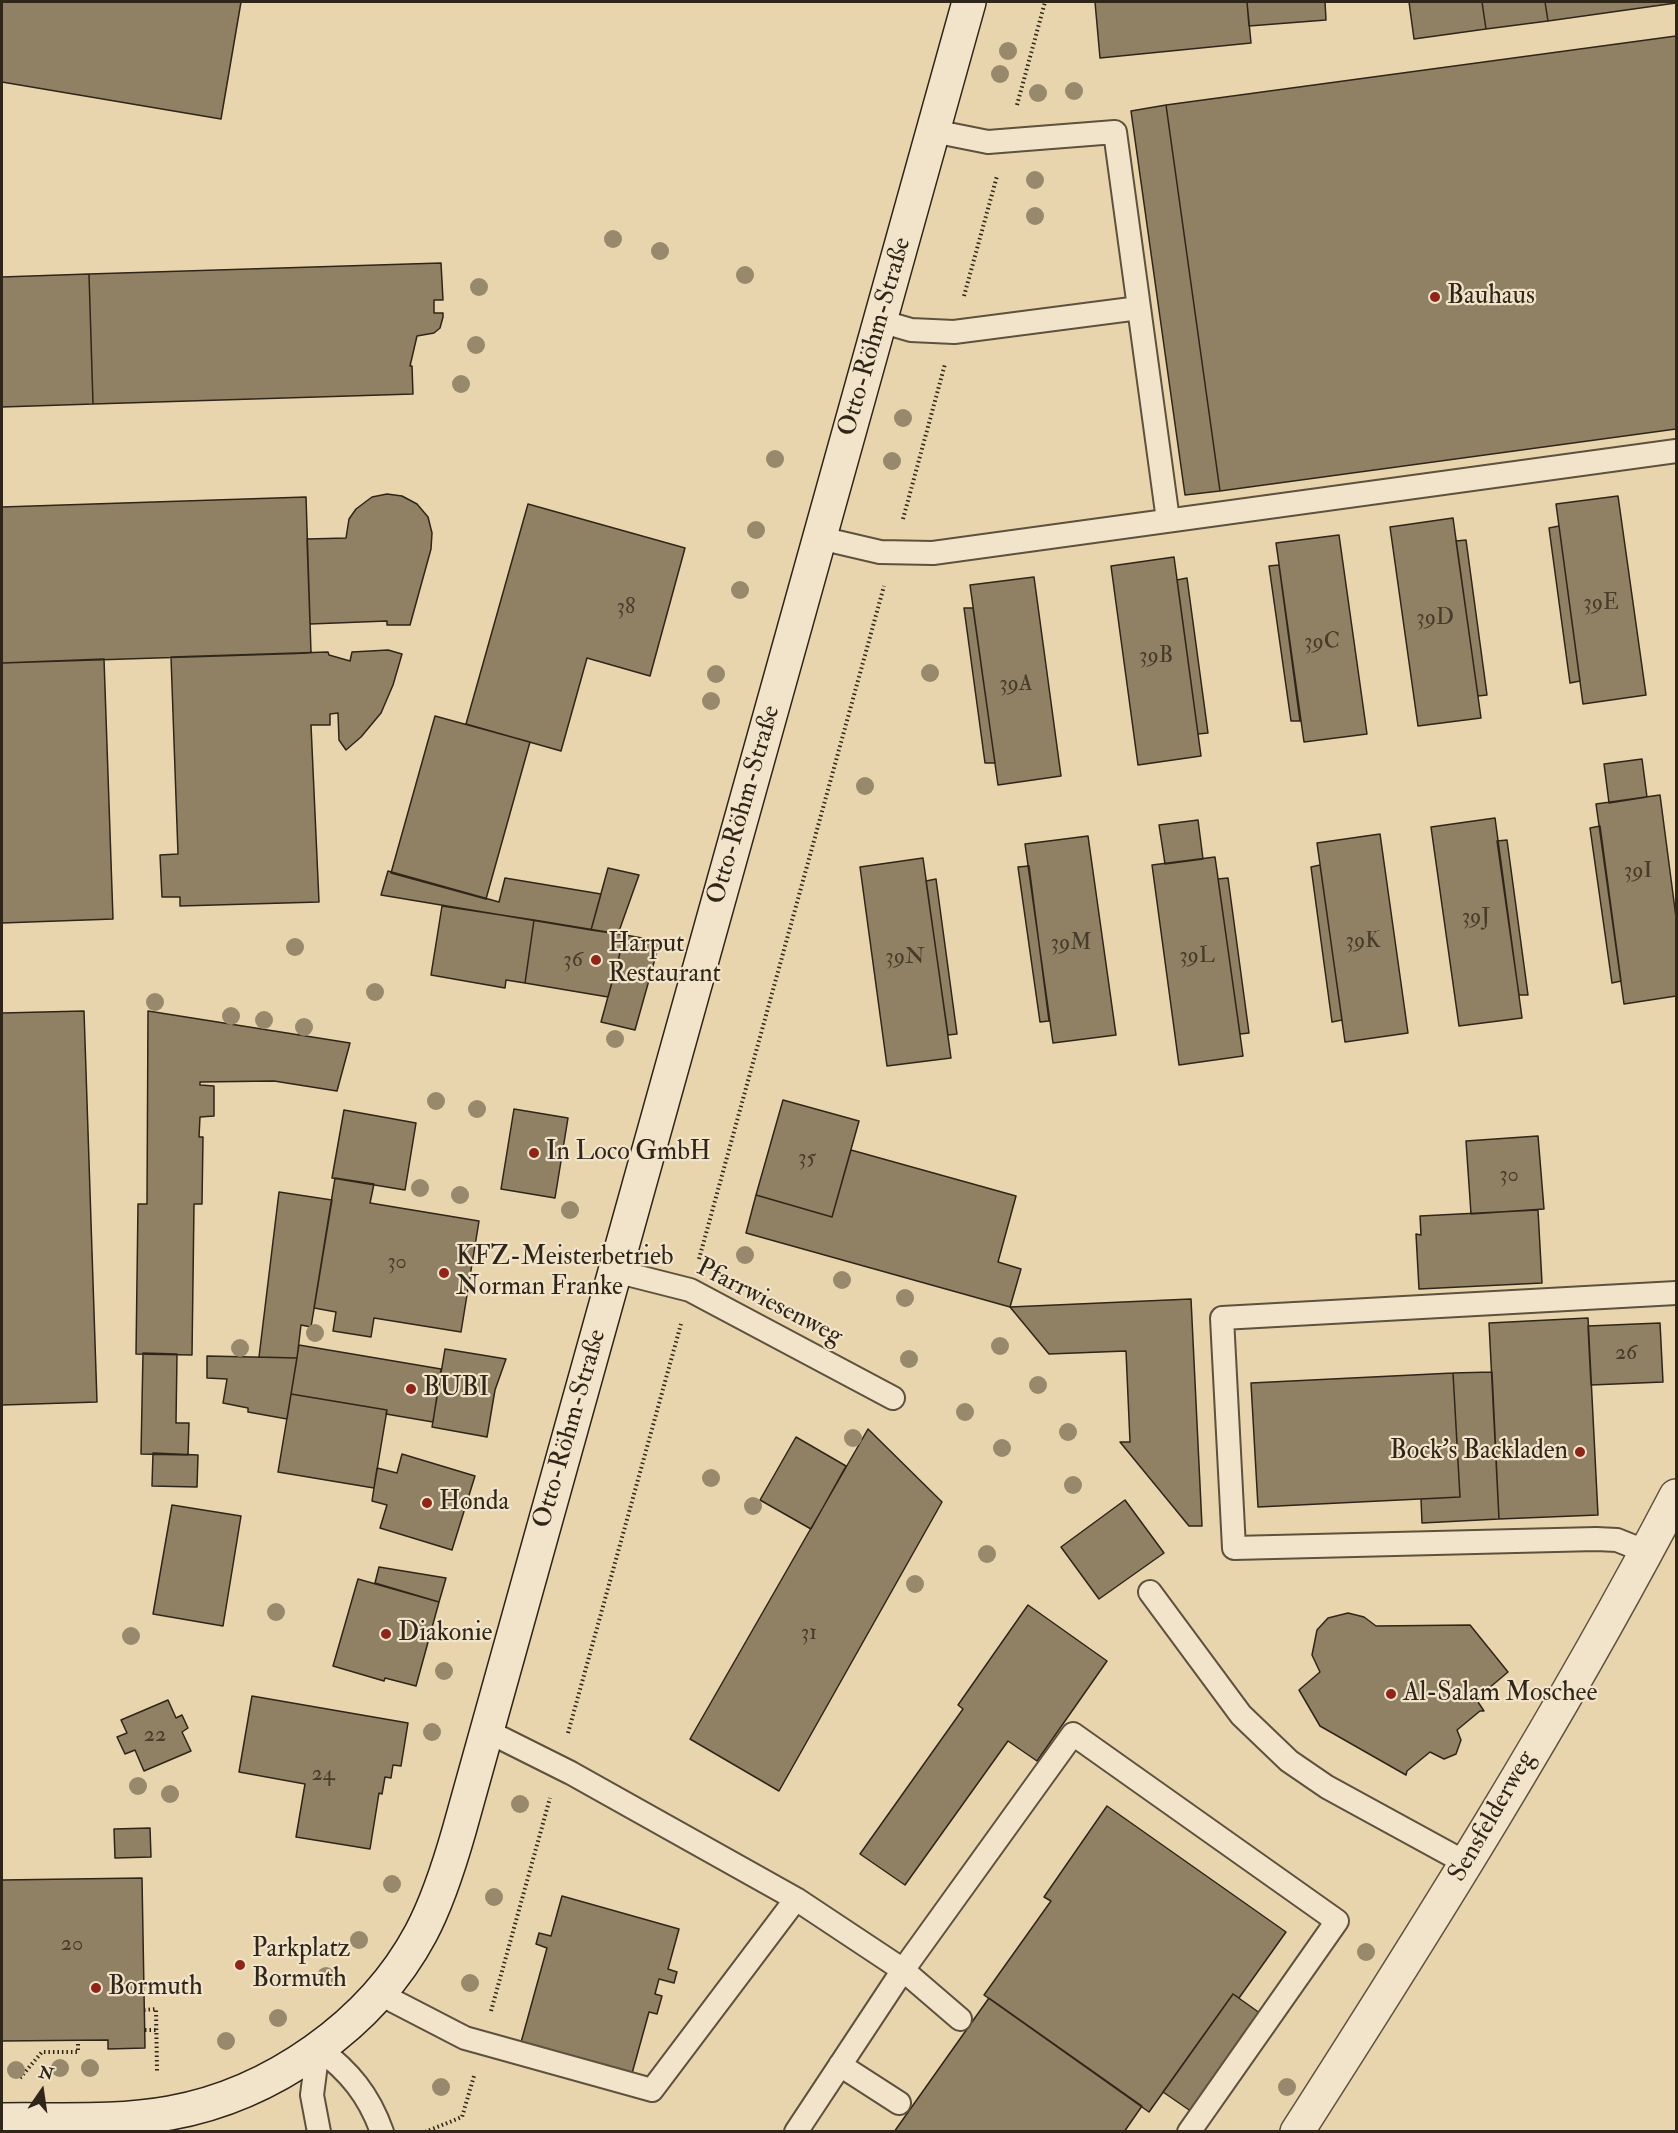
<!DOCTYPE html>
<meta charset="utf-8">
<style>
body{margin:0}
#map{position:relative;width:1678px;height:2133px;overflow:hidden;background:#e9d5ad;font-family:"IM FELL Double Pica",serif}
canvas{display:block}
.frame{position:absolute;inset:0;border:3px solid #2f2518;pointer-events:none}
.north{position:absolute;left:12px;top:2061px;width:60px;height:60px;-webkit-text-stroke:4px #f1e4ca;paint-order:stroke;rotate:13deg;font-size:16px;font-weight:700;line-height:24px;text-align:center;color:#2f2518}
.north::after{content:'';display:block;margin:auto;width:21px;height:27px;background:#2f2518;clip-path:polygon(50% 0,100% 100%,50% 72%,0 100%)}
</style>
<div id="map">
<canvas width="1678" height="2133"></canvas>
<div class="frame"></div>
<div class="north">N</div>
</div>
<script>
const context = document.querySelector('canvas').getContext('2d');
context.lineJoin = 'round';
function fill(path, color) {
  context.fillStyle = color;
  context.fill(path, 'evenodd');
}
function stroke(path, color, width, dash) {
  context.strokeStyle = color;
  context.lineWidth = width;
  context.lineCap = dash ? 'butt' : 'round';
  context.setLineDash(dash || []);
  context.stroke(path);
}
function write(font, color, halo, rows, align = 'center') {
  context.font = font + ' "IM FELL Double Pica",serif';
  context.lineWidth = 4.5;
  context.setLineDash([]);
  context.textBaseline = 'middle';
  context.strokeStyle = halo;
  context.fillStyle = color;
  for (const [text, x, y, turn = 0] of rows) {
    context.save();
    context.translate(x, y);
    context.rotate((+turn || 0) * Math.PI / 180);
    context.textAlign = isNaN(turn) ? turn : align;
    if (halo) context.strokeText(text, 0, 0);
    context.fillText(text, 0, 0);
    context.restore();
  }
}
const building = new Path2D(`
 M2,2H241L221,119L2,82Z
 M1095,2H1247L1251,43L1100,58Z
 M1247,2H1325L1326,20L1249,26Z
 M1409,2H1482L1486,29L1414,39Z
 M1482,2H1545L1548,21L1486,29Z
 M1545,2H1676V3L1548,21Z
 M1676,36V429L1220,491L1166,105Z
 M1166,105L1220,491L1185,495L1131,111Z
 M441,263L443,300H434V313H443V317L440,328L434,333L417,336L410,366H412L413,394L93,404L89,274Z
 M89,274L93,404L2,407V277Z
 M387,494L402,496L417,504L428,517L432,533L431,549L410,625H387V621L310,624L307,539L346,538L349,519L356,509L372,497Z
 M1618,496L1646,695L1583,704L1556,504Z
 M306,497L311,653L2,663V507Z
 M528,504L685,548L650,676L587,658L561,751L466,724Z
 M1453,518L1481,718L1418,726L1390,527Z
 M1559,526L1580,681L1570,683L1549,528Z
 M1339,535L1367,734L1304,742L1276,543Z
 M1466,540L1487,695L1478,696L1456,541Z
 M1174,557L1201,756L1138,765L1111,566Z
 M1279,565L1300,721H1291L1269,566Z
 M1034,577L1061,776L998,785L970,585Z
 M1187,578L1208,733L1198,734L1177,580Z
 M964,608H973L995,763H985Z
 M388,650L402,654L393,685L381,713L361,737L346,750L339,740L338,713L330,714V725H311L319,902L180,906V897H162L160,855L178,854L171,657L328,652L329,655L350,661L352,652Z
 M104,659L113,919L2,923V663Z
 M435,716L530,742L486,899L391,873Z
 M1642,759L1647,797L1609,803L1604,764Z
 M1660,795L1676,917V996L1624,1004L1596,804Z
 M1495,818L1522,1018L1459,1026L1431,827Z
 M1198,820L1203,859L1165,864L1159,825Z
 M1600,826L1621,981L1612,983L1590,828Z
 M1380,834L1408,1033L1345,1042L1317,843Z
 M1088,836L1116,1035L1053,1043L1025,844Z
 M1507,840L1528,995H1519L1497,841Z
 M1215,857L1243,1056L1179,1065L1152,865Z
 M923,858L951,1058L887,1066L860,867Z
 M1320,865L1342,1020L1332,1022L1311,867Z
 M1029,866L1049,1021L1040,1022L1018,867Z
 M608,868L639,875L618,934L591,930Z
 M388,871L499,902L505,878L601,894L591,930L381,895Z
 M1228,878L1249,1033L1240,1034L1218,879Z
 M936,879L957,1034L948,1035L926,881Z
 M442,906L534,920L525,983L506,980L505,988L431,975Z
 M534,920L625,935L608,997L525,983Z
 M625,935L660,941L635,1030L601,1022Z
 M84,1011L97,1402L2,1405V1013Z
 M148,1011L350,1043L337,1091L274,1081L200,1082V1085L214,1086V1116L200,1117L199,1137H203L202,1204H194L192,1355L136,1354L138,1204H147Z
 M783,1100L859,1121L832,1217L756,1195Z
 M514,1109L568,1118L555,1198L501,1189Z
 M344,1110L416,1123L405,1190L332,1178Z
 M1538,1136L1544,1209L1471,1214L1466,1141Z
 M851,1150L1016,1196L998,1262L1021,1269L1010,1307L746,1233L756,1195L832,1217Z
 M335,1178L374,1184L370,1203L479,1221L461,1332L374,1318L371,1337L333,1331L336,1312L314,1308Z
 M279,1192L332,1200L311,1327L301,1325L297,1358L259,1357Z
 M1538,1210L1542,1283L1419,1289L1416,1234L1421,1235L1420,1216Z
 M1191,1299L1202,1526H1189L1120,1442H1130L1126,1351L1049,1354L1010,1307Z
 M1588,1318L1598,1515L1499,1519L1489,1323Z
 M1660,1323L1663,1382L1591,1385L1588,1326Z
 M299,1345L441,1369L433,1422L386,1414L387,1410L291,1394Z
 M445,1349L506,1359L495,1390L487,1437L432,1427Z
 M143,1353L177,1354L176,1423H189L188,1455L141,1454Z
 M207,1356L297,1358L287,1419L248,1412V1408L223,1403L227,1379L207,1378Z
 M1492,1372L1499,1519L1422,1523L1421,1499L1460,1497L1453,1373Z
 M1453,1373L1460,1497L1258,1507L1251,1383Z
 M291,1394L387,1410L374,1488L278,1472Z
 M868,1429L942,1502L779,1791L690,1739Z
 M796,1437L846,1466L811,1529L760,1500Z
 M153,1453L198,1455L197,1487L152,1486Z
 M402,1454L475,1476L452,1550L380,1528L387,1505L372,1501L377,1468L397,1473Z
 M1125,1500L1164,1553L1099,1599L1061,1547Z
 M172,1505L241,1516L223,1626L153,1614Z
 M379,1567L446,1578L439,1602L375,1583Z
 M358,1579L439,1602L416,1686L385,1678L384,1681L333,1666Z
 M1028,1605L1107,1661L1037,1761L1008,1741L905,1885L860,1854L963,1709L958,1705Z
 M1348,1613L1364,1617L1376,1626L1470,1625L1508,1672L1476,1699L1484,1711H1480L1457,1730L1461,1740L1456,1754L1444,1759L1430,1752L1407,1771L1406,1775L1320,1726L1299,1690L1320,1672L1312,1655L1317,1630L1328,1618Z
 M252,1696L408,1723L401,1766L393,1765L391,1778L385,1777L382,1794L379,1793L370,1849L296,1837L305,1784L239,1772Z
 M168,1700L176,1718L182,1715L188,1728L182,1732L191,1751L144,1771L135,1750L125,1754L117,1737L127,1733L121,1720Z
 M1107,1806L1286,1932L1239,1998L1233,1994L1149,2112L984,1995L1051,1901L1044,1897Z
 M150,1828L151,1857L115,1858L114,1829Z
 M142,1878L145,2048L108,2049V2040L2,2041V1880Z
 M562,1896L679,1929L668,1969L677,1972L674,1983L659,1979L655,1994L662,1996L657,2014L649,2012L631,2077L520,2046L547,1948L536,1944L539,1933L551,1936Z
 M1233,1994L1264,2016L1195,2114L1163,2092Z
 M989,1998L1142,2106L1124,2132H894Z`);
const path = new Path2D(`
 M1017,105L1045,2
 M964,296L997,176
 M903,519L945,364
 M699,1259L884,586
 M568,1733L681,1324
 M144,2010L156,2009L157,2071
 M491,2011L550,1798
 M145,2030H157
 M20,2078L42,2052H78V2040
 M425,2132L462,2117L474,2076`);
const lane = new Path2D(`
 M933,131L988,142L1115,132L1168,520
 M880,321L911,330L954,332L1139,308
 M820,538L880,552L933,553L1676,451
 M615,1271L690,1290L893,1398
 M1647,1552L1617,1540L1596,1539L1234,1548L1222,1318L1676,1293
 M1150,1592L1241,1715L1289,1761L1327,1787L1466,1863
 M487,1731L571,1773L796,1899L903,1970L960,2019
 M378,1993L465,2038L652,2090L796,1899
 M840,2065L899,2103
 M319,2132L312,2095L318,2048C349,2071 369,2095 382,2132
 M796,2132L903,1970L1073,1734L1337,1921L1189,2132`);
const street = new Path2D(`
 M1297,2132C1430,1924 1562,1714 1676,1496`);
const secondary = new Path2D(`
 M2,2120C57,2119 115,2123 170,2113C271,2095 372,2025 421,1933C438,1901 449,1866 459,1831L969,2`);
const trees = [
 [1008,51],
 [1000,74],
 [1074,91],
 [1038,93],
 [1035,180],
 [1035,216],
 [613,239],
 [660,251],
 [745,275],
 [479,287],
 [476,345],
 [461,384],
 [903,418],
 [775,459],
 [892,461],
 [756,530],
 [740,590],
 [930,673],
 [716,674],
 [711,701],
 [865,786],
 [295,947],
 [375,992],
 [155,1002],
 [231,1016],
 [264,1020],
 [304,1027],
 [615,1039],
 [436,1101],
 [477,1109],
 [420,1188],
 [460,1195],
 [570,1210],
 [745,1255],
 [842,1280],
 [905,1298],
 [315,1333],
 [1000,1346],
 [240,1348],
 [909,1359],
 [1038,1385],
 [965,1412],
 [1068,1432],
 [853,1438],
 [1002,1448],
 [711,1478],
 [1073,1485],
 [753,1506],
 [987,1554],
 [915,1584],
 [276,1612],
 [131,1636],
 [444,1671],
 [432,1732],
 [138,1786],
 [170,1794],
 [520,1804],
 [392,1884],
 [494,1897],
 [359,1940],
 [1366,1952],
 [326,1976],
 [470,1983],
 [278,2018],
 [226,2041],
 [60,2068],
 [90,2068],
 [16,2070],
 [441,2087],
 [1287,2087]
];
const markers = [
 [1435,297,6,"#8f2418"],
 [596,960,6,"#8f2418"],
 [534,1153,6,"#8f2418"],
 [444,1273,6,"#8f2418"],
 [411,1389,6,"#8f2418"],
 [1580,1452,6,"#8f2418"],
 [427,1503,6,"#8f2418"],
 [386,1634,6,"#8f2418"],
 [1391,1694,6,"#8f2418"],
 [240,1965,6,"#8f2418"],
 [96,1988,6,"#8f2418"]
];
const numberNames = [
 ["39E",1601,604],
 ["38",626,608],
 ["39D",1435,619],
 ["39C",1322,643],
 ["39B",1156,657],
 ["39A",1016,685],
 ["39I",1638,872],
 ["39J",1476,918],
 ["39K",1363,942],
 ["39M",1071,944],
 ["39L",1197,957],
 ["39N",905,958],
 ["36",573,961],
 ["35",807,1159],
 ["30",1509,1176],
 ["30",397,1263],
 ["26",1626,1354],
 ["31",809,1634],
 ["22",155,1736],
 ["24",323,1775],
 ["20",72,1945]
];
const poiNames = [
 ["Bauhaus",1447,297],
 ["Harput",608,945],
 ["Restaurant",608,975],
 ["In Loco GmbH",546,1153],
 ["KFZ-Meisterbetrieb",456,1258],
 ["Norman Franke",456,1288],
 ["BUBI",423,1389],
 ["Bock's Backladen",1568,1452,"right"],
 ["Honda",439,1503],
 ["Diakonie",398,1634],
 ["Al-Salam Moschee",1403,1694],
 ["Parkplatz",252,1950],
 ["Bormuth",252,1980],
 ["Bormuth",108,1988]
];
const streetNames = [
 ["Otto-Röhm-Straße",876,337,-74],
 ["Otto-Röhm-Straße",745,805,-74],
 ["Pfarrwiesenweg",769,1303,27],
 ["Otto-Röhm-Straße",571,1429,-74],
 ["Sensfelderweg",1493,1817,-60]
];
fill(building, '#908165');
stroke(building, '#2f2518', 1.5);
stroke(lane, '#5e513d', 26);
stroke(street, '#5e513d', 36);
stroke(secondary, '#2f2518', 36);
stroke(path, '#2f2518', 4, [1.5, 3]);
stroke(lane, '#f1e4ca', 22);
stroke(street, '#f1e4ca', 33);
stroke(secondary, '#f1e4ca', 33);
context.fillStyle = '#98896c';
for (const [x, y] of trees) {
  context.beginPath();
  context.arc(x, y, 9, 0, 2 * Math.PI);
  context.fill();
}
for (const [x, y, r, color] of markers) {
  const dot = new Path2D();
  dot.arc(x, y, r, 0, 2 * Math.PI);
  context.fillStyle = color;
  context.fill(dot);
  stroke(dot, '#f1e4ca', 2);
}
write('22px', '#473c2b', null, numberNames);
write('26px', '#2f2518', '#f1e4ca', poiNames, 'left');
write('26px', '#2f2518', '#f1e4ca', streetNames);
</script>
